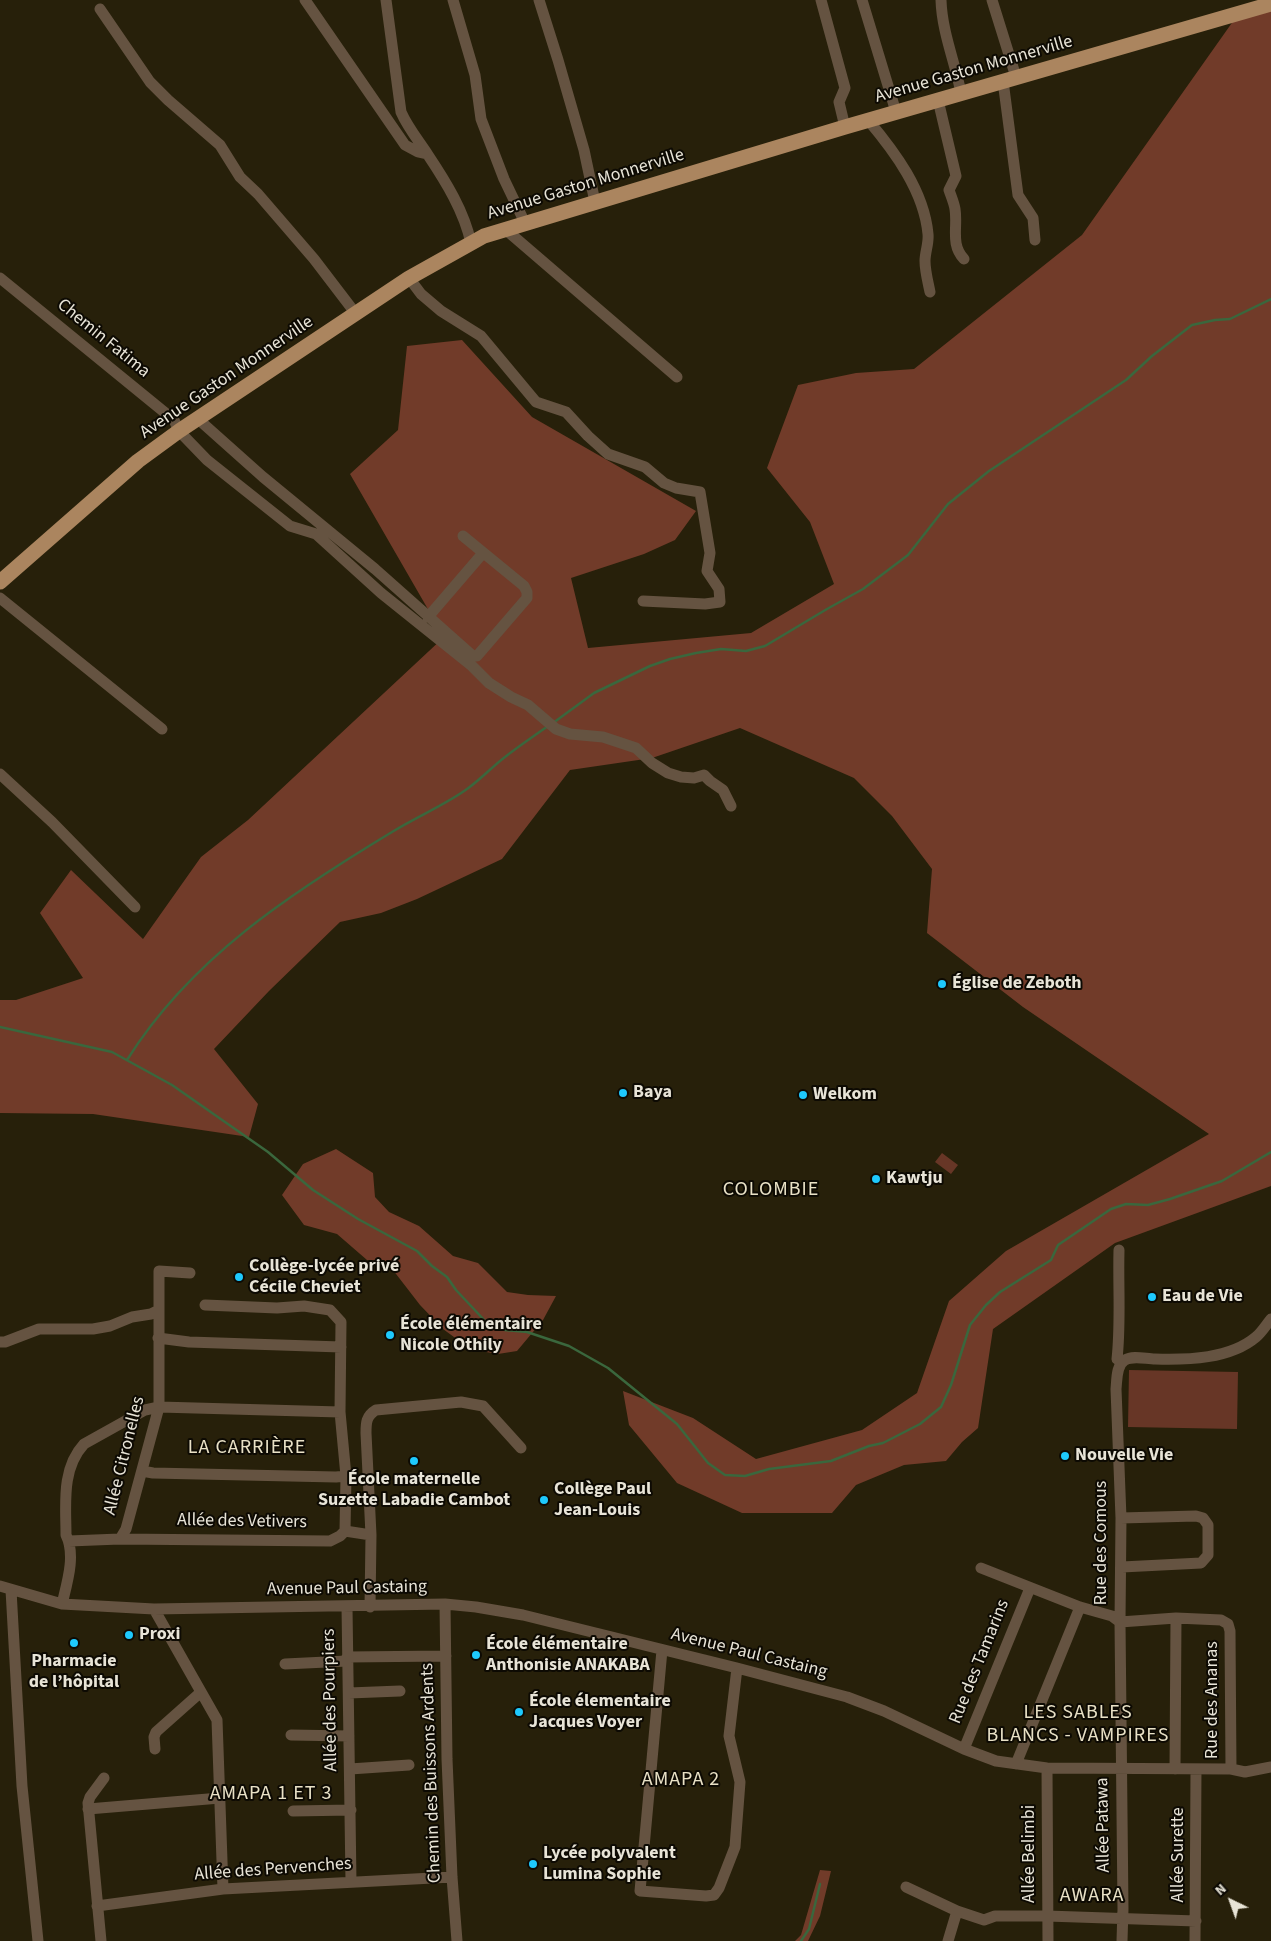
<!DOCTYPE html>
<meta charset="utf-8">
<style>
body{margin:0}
#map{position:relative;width:1271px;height:1941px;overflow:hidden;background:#27200a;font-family:"Source Sans 3",sans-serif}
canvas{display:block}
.north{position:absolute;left:1206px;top:1876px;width:50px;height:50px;-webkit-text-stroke:4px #0d0a03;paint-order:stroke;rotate:318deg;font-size:14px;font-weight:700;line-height:20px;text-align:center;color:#e8e4d7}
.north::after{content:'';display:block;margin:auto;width:18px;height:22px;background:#e8e4d7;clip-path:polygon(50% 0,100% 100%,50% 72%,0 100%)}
</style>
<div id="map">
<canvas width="1271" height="1941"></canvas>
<div class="north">N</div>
</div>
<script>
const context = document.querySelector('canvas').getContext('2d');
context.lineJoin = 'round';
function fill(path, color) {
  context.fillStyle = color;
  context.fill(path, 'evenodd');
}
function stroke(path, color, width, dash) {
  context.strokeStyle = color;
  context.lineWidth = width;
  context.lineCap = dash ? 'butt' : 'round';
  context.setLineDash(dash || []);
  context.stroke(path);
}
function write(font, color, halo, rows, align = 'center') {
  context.font = font + ' "Source Sans 3",sans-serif';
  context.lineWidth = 4;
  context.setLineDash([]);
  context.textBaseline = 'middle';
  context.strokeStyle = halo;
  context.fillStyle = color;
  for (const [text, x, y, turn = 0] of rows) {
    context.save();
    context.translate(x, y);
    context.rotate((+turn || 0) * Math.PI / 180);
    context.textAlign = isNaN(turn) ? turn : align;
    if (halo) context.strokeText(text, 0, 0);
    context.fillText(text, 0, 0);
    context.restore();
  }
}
const green = new Path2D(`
 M942,1153L958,1165L951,1174L935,1162Z
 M1129,1370L1238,1372L1237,1429L1128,1427Z`);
const forest = new Path2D(`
 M1271,1V1186L1115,1243L993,1329L978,1428L962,1442L946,1461L904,1465L856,1485L832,1513H742L677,1483L629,1425L623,1391L693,1418L756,1459L862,1430L917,1393L949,1301L1006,1251L1209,1134L1023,1007L927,933L932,869L892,816L854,778L740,728L652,758L570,770L502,859L417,899L381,913L340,922L269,991L214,1049L258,1104L249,1137L93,1114L0,1113V1000H16L83,978L40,913L71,870L143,939L201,857L248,820L444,637L350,474L398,430L407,346L462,340L532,417L696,511L675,540L644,554L571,578L588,648L751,633L834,584L810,522L767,468L798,385L856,373L914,369L1082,235L1241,10Z
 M336,1149L373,1173L375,1197L389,1212L419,1226L453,1256L478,1263L507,1292L528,1295L556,1296L543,1320L517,1351L498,1354L474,1350L458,1340L443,1329L420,1305L386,1261L367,1260L337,1234L304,1225L282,1195L303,1164Z
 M820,1870L831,1871L820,1916L808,1941H795L801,1935Z`);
const stream = new Path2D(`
 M553,723L594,693L650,666L670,659L696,653L721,649L746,651L765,646L827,609L863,589L908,555L948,504L989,471L1126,380L1152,356L1192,325L1215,320L1230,319L1271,299
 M0,1027L112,1052L172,1085L268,1152L313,1190L358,1219L417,1251L432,1266L447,1277L456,1290L486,1322L505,1330L527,1332L569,1346L608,1368L677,1424L708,1463L725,1475L745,1476L769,1469L831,1461L869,1446L883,1443L920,1424L941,1407L951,1385L970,1325L986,1305L1000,1292L1051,1260L1058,1245L1111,1209L1126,1204L1148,1205L1170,1199L1222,1181L1271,1152
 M127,1060C191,958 291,893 392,832C416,817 445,805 467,789C481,779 492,767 505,757C519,746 534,736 548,726
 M801,1941L809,1929L820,1884`);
const minor = new Path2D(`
 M305,0L405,145L418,152L427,154
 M386,0L401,112C408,128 419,141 428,155C446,182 464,211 471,243
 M453,0L475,75L481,119L504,179L525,223
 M539,0L558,60L584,150L595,202
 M821,0L845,88L839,102L845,127
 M862,0L896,112
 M941,0C942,32 955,62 961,93
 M992,0L1016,77
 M100,9L150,82L168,100L220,145L240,177L258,194L314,259L356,314
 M1003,81L1018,195L1033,218L1035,240
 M938,100L956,176L949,190C951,196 954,203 955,209C958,227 950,244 964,259
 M868,120C895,152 924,191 928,234C929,243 925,252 925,261C925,271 928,282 930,292
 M505,229L677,377
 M0,278L174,420L179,431L207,460L290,526L316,534L381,593L472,666L489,683L511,697L528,705L556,729L570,734L603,737L636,748L652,763L668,773L681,777L694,778L704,775L710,781L723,790L731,806
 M409,278L421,294L441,311L481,336L536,402L566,412L588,436L608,454L645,467L664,483L676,488L700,492L710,553L707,571L719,589L720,602L705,604L643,601
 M198,419L263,477L375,569L473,656H477L527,598V592L524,586L463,536
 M0,598L162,729
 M428,617L483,553
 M0,774L52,822L135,907
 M1119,1250C1118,1287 1121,1323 1117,1359L1122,1362
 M158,1338L189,1342L341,1347
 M0,1342H5L39,1329H93L110,1326L132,1317L151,1314L159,1310
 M142,1471L153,1473L336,1477L346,1476
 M1121,1518L1196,1516L1203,1518L1208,1525V1555L1201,1563L1122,1567
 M345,1531L371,1535
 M120,1539L330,1541L340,1536L345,1531L346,1476L340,1412L341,1322L330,1310L304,1306L277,1308L205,1305
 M69,1541L120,1539L126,1529L159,1407V1271L190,1273
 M981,1568L1080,1607L1112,1616L1120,1622L1176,1618L1221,1620L1228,1624L1230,1631L1231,1769
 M0,1586L62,1604L154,1609L445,1604L476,1607L523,1615L737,1668L847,1697L884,1711L964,1749L996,1761L1047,1768L1231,1769L1245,1772L1271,1767
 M11,1590L22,1786L38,1941
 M62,1604C67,1583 76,1555 66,1535C66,1505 61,1469 84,1444L145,1410L159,1407L340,1412
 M445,1604L447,1759L452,1877L457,1941
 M347,1607L351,1882
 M370,1607L371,1535L366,1433C366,1423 366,1416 376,1410L461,1402L483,1406L521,1448
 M154,1609L217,1720L223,1889
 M662,1650L640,1891L706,1896L714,1895L719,1888L735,1847L740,1782L729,1736L737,1668
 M347,1657L446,1656
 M285,1664L347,1661
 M349,1693L400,1691
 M291,1735L349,1736
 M155,1749L154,1737L156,1732L201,1692
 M964,1749L1030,1588
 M1016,1764L1080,1607
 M1047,1768L1048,1941
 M350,1769L409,1765
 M1175,1769L1176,1618
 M88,1809L220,1798
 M293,1811L351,1810
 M906,1887L957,1911L984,1920L995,1916H1047L1196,1921
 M97,1906L223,1889L452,1877
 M101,1941L88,1803L90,1797L104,1778
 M948,1941L957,1911
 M1122,1941L1123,1909L1120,1622L1121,1518L1116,1389C1117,1380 1116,1365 1125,1360C1133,1355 1146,1359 1155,1359C1188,1360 1230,1359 1256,1337C1262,1332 1266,1325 1271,1319
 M1195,1941L1196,1769`);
const major = new Path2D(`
 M0,582L138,461L179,431L409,278L484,236L845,127L1271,4`);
const markers = [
 [942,984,5,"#1ec9fd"],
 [623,1093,5,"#1ec9fd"],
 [803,1095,5,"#1ec9fd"],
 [876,1179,5,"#1ec9fd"],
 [239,1277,5,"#1ec9fd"],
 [1152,1297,5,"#1ec9fd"],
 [390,1335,5,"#1ec9fd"],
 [1065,1456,5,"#1ec9fd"],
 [414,1461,5,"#1ec9fd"],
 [544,1500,5,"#1ec9fd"],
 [129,1635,5,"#1ec9fd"],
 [74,1643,5,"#1ec9fd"],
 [476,1655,5,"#1ec9fd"],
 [519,1712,5,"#1ec9fd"],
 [533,1864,5,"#1ec9fd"]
];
const streetNames = [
 ["Avenue Gaston Monnerville",974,70,-16],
 ["Avenue Gaston Monnerville",586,185,-17],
 ["Chemin Fatima",103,339,39],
 ["Avenue Gaston Monnerville",227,378,-34],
 ["Allée Citronelles",125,1456,-76],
 ["Allée des Vetivers",242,1522,1],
 ["Rue des Comous",1102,1543,-90],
 ["Avenue Paul Castaing",347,1589,-1],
 ["Avenue Paul Castaing",749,1654,14],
 ["Rue des Tamarins",980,1662,-68],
 ["Allée des Pourpiers",331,1700,-91],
 ["Rue des Ananas",1213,1700,-90],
 ["Chemin des Buissons Ardents",432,1773,-92],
 ["Allée Patawa",1104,1825,-91],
 ["Allée Belimbi",1030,1854,-90],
 ["Allée Surette",1179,1855,-90],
 ["Allée des Pervenches",273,1870,-4]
];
const poiNames = [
 ["Église de Zeboth",952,984],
 ["Baya",633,1093],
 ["Welkom",813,1095],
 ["Kawtju",886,1179],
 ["Collège-lycée privé",249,1267],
 ["Cécile Cheviet",249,1288],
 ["Eau de Vie",1162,1297],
 ["École élémentaire",400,1325],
 ["Nicole Othily",400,1346],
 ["Nouvelle Vie",1075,1456],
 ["École maternelle",414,1480,"center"],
 ["Suzette Labadie Cambot",414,1501,"center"],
 ["Collège Paul",554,1490],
 ["Jean-Louis",554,1511],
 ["Proxi",139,1635],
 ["École élémentaire",486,1645],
 ["Anthonisie ANAKABA",486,1666],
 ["Pharmacie",74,1662,"center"],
 ["de l’hôpital",74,1683,"center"],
 ["École élementaire",529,1702],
 ["Jacques Voyer",529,1723],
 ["Lycée polyvalent",543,1854],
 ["Lumina Sophie",543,1875]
];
const quarterNames = [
 ["COLOMBIE",771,1191],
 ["LA CARRIÈRE",247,1449],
 ["LES SABLES",1078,1714],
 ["BLANCS - VAMPIRES",1078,1737],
 ["AMAPA 2",681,1781],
 ["AMAPA 1 ET 3",271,1795],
 ["AWARA",1092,1897]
];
fill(green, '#673626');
fill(forest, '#713b29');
stroke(stream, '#3a673d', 2.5);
stroke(minor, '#655341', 11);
stroke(major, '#ab855f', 15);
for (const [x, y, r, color] of markers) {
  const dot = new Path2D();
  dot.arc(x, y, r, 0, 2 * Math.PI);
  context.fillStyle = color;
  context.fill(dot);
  stroke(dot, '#0d0a03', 2);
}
write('18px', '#e8e4d7', '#0d0a03', streetNames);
write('bold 18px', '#e8e4d7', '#0d0a03', poiNames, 'left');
context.letterSpacing = '1px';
write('20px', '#e9e1c6', '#0d0a03', quarterNames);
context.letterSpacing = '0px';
</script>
